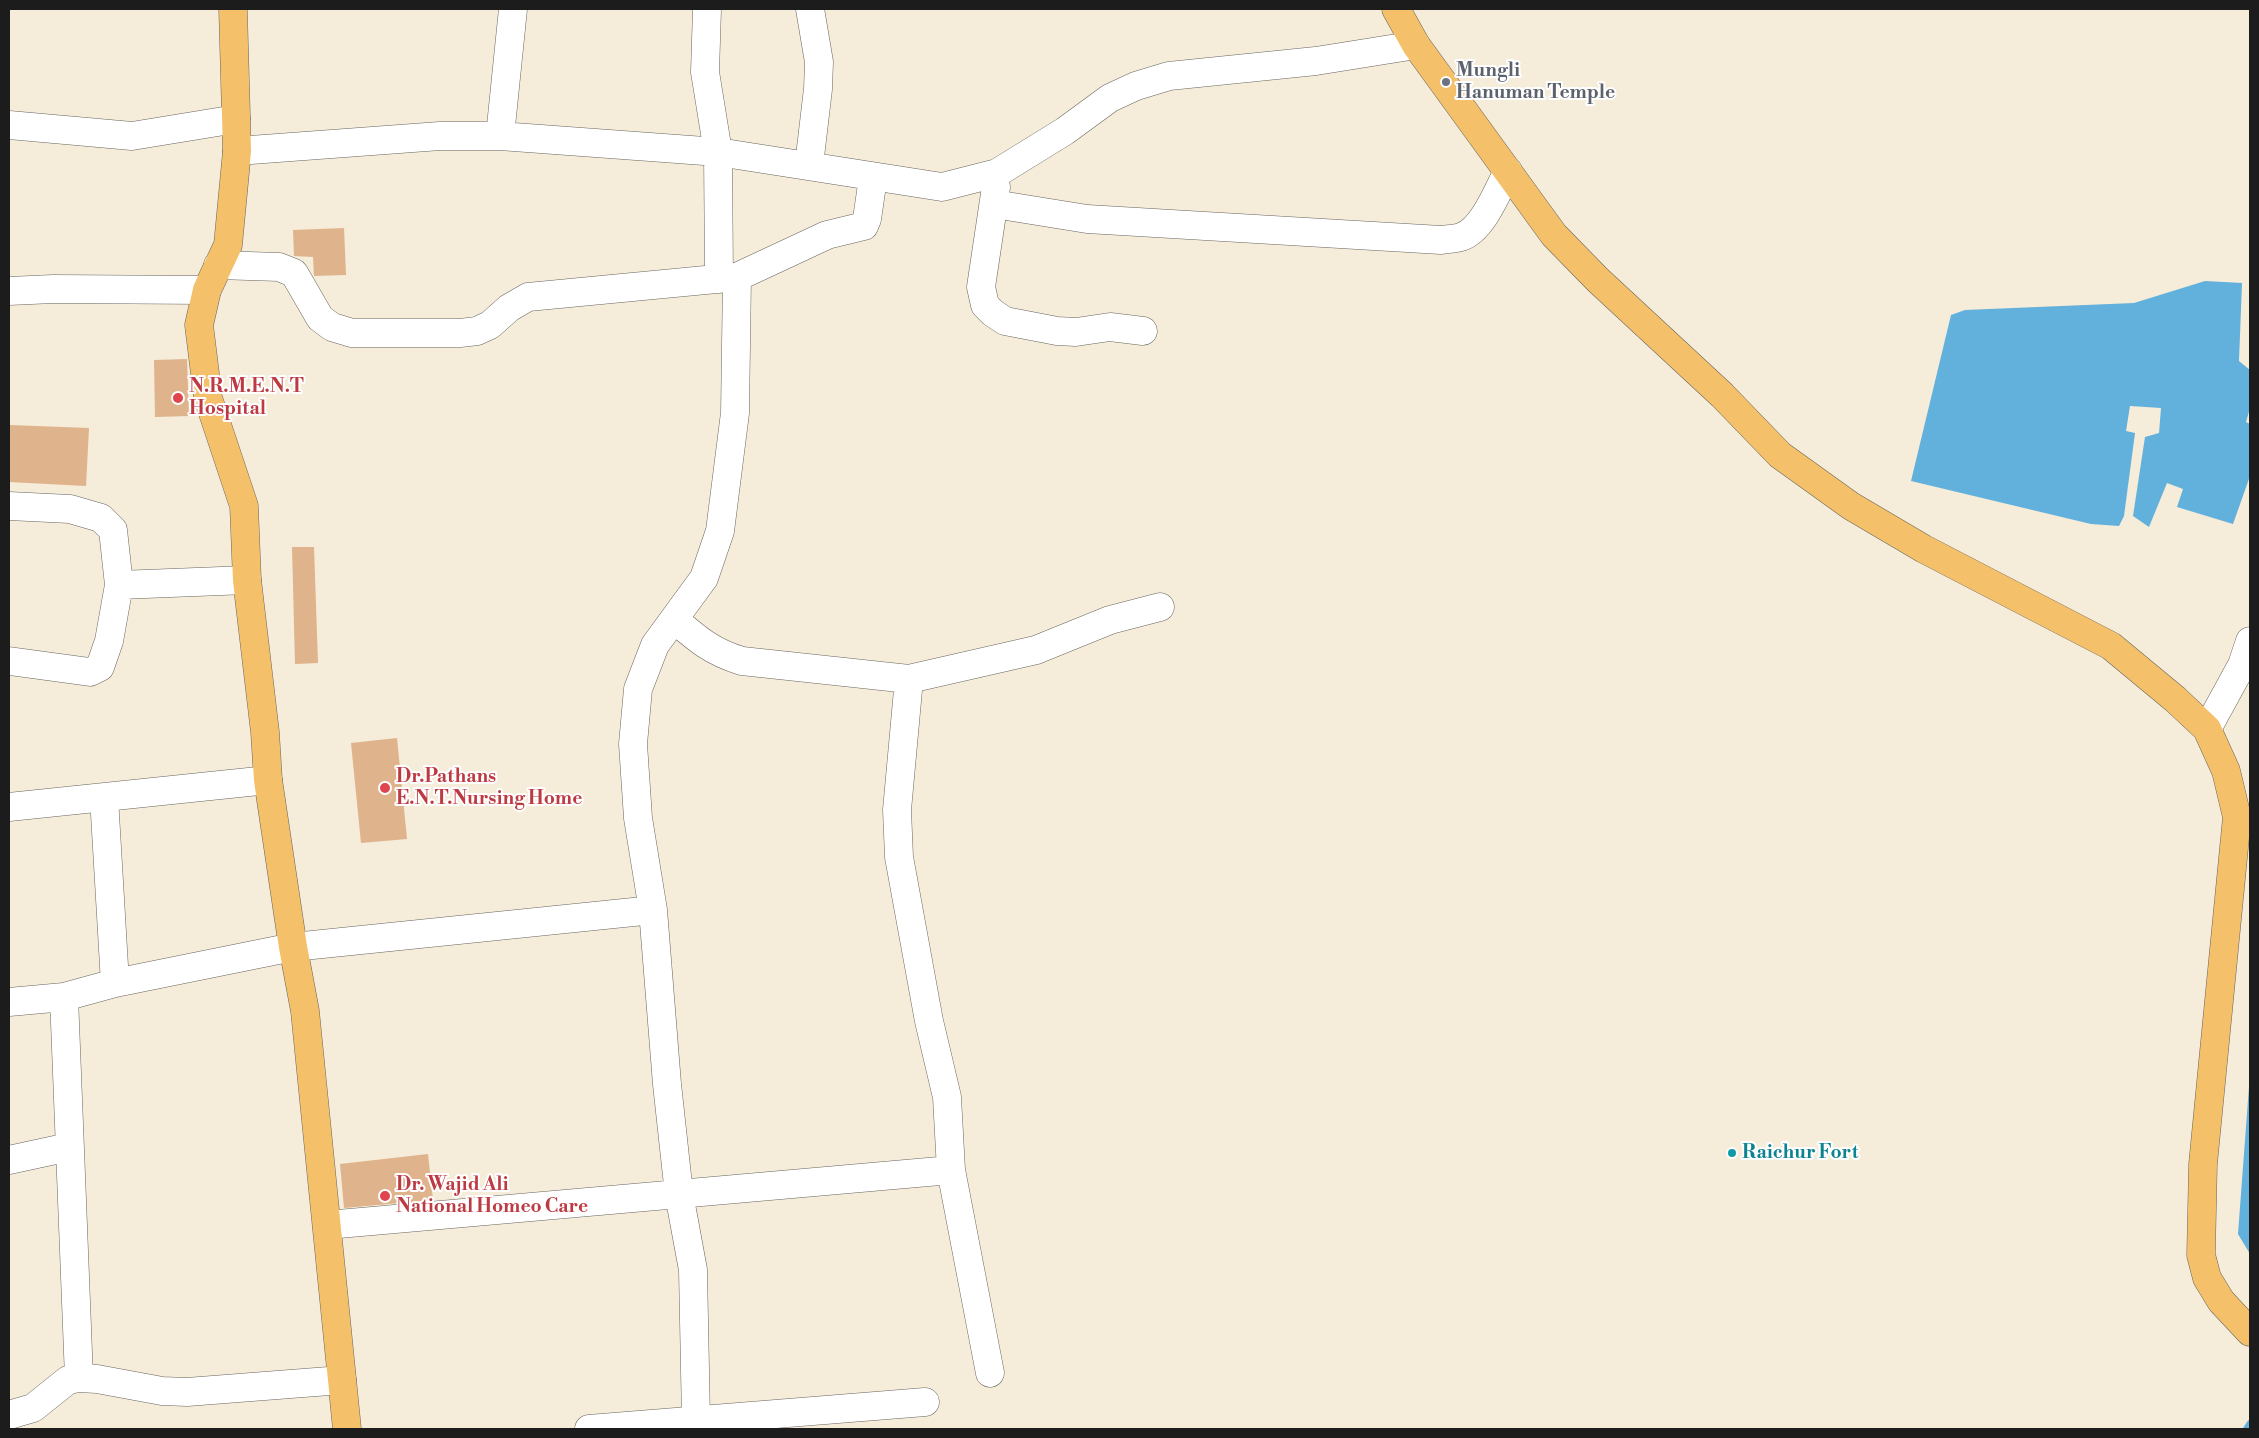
<!DOCTYPE html>
<style>
body{margin:0}
#map{position:relative;width:2259px;height:1438px;overflow:hidden;background:#f5ecda;font-family:"Libre Bodoni",serif}
canvas{display:block}
.frame{position:absolute;inset:0;border:10px solid #1c1c1c;pointer-events:none}
</style>
<div id="map">
<canvas width="2259" height="1438"></canvas>
<div class="frame"></div>
</div>
<script>
const context = document.querySelector('canvas').getContext('2d');
context.lineJoin = 'round';
function fill(path, color) {
  context.fillStyle = color;
  context.fill(path, 'evenodd');
}
function stroke(path, color, width, dash) {
  context.strokeStyle = color;
  context.lineWidth = width;
  context.lineCap = dash ? 'butt' : 'round';
  context.setLineDash(dash || []);
  context.stroke(path);
}
function write(font, color, halo, rows, align = 'center') {
  context.font = font + ' "Libre Bodoni",serif';
  context.lineWidth = 4;
  context.setLineDash([]);
  context.textBaseline = 'middle';
  context.strokeStyle = halo;
  context.fillStyle = color;
  for (const [text, x, y, turn = 0] of rows) {
    context.save();
    context.translate(x, y);
    context.rotate((+turn || 0) * Math.PI / 180);
    context.textAlign = isNaN(turn) ? turn : align;
    if (halo) context.strokeText(text, 0, 0);
    context.fillText(text, 0, 0);
    context.restore();
  }
}
const water = new Path2D(`
 M2205,281L2242,283L2239,361L2250,370V408L2246,422L2250,424V476L2233,524L2177,507L2183,489L2167,483L2149,527L2133,516L2145,437L2159,433L2161,408L2130,406L2126,431L2135,433L2124,516L2119,526L2091,524L1911,481L1951,315L1965,310L2134,303Z
 M2250,1073V1254L2238,1234Z`);
const stream = new Path2D(`
 M2246,1429L2250,1423`);
const building = new Path2D(`
 M344,228L346,275L314,276L313,257L294,256L293,230Z
 M187,359L189,416L155,417L154,360Z
 M9,425L89,428L86,486L9,482Z
 M292,547H314L318,663L295,664Z
 M397,738L407,839L361,843L351,743Z
 M428,1154L433,1200L344,1208L340,1164Z`);
const minor = new Path2D(`
 M707,9L705,72L718,152L719,279
 M9,125L132,136L236,119
 M500,136L513,9
 M237,151L440,136H500L718,152L942,187L997,173L1065,131L1110,98L1136,86L1169,76L1316,61L1416,45
 M809,165L818,89L819,62L810,9
 M996,187L981,287L985,305L993,313L1005,321L1057,331L1076,332L1110,327L1143,331
 M994,204L1087,219L1441,240C1447,239 1455,239 1461,237C1483,230 1498,190 1508,171
 M218,265L279,267L294,273L320,318L332,327L352,333H460L477,331L490,325L509,308L528,297L737,277L827,235L864,226L867,219L873,178
 M9,291L53,289L207,290
 M9,506L70,509L101,518L113,530L119,585L247,580
 M674,619C697,639 712,652 742,661L909,679L1036,650L1110,620L1160,607
 M9,661L90,672L100,667L109,641L119,585
 M2207,729L2242,665L2250,641
 M104,797L115,983
 M9,807L268,780
 M64,997L79,1378
 M9,1002L64,997L115,983L293,947L653,910
 M9,1160L69,1147
 M951,1170L990,1373
 M327,1225L951,1170L947,1097L929,1021L899,857L897,810L909,679
 M9,1415L33,1408L68,1380L79,1378L97,1379L162,1391L187,1392L342,1380
 M589,1429L925,1402
 M703,1429L696,1420L693,1270L679,1194L667,1084L653,910L638,818L633,744L638,689L655,645L704,578L720,531L735,413L737,277`);
const major = new Path2D(`
 M233,9L237,151L228,245L207,290L199,325L208,398L244,506L247,580L265,732L268,780L293,947L305,1011L347,1429
 M1396,9L1416,45L1554,235L1598,280L1722,395L1780,455L1851,506L1924,549L2111,646L2175,699L2207,729L2226,771L2237,817L2203,1164L2201,1255L2207,1278L2221,1301L2250,1332`);
const markers = [
 [1446,82,5,"#6b7280"],
 [178,398,6,"#e0444e"],
 [385,788,6,"#e0444e"],
 [1732,1153,5,"#0f9aa8"],
 [385,1196,6,"#e0444e"]
];
const worshipNames = [
 ["Mungli",1456,71],
 ["Hanuman Temple",1456,93]
];
const healthNames = [
 ["N.R.M.E.N.T",189,387],
 ["Hospital",189,409],
 ["Dr.Pathans",396,777],
 ["E.N.T.Nursing Home",396,799],
 ["Dr. Wajid Ali",396,1185],
 ["National Homeo Care",396,1207]
];
const cultureNames = [
 ["Raichur Fort",1742,1153]
];
fill(water, '#62b0dc');
stroke(stream, '#62b0dc', 6);
fill(building, '#dfb38b');
stroke(minor, '#68655e', 29);
stroke(major, '#68655e', 29);
stroke(minor, '#fff', 28);
stroke(major, '#f4c16a', 28);
for (const [x, y, r, color] of markers) {
  const dot = new Path2D();
  dot.arc(x, y, r, 0, 2 * Math.PI);
  context.fillStyle = color;
  context.fill(dot);
  stroke(dot, '#fff', 2);
}
write('bold 19px', '#5b616d', '#fff', worshipNames, 'left');
write('bold 19px', '#be3a42', '#fff', healthNames, 'left');
write('bold 19px', '#0d838f', '#fff', cultureNames, 'left');
</script>
